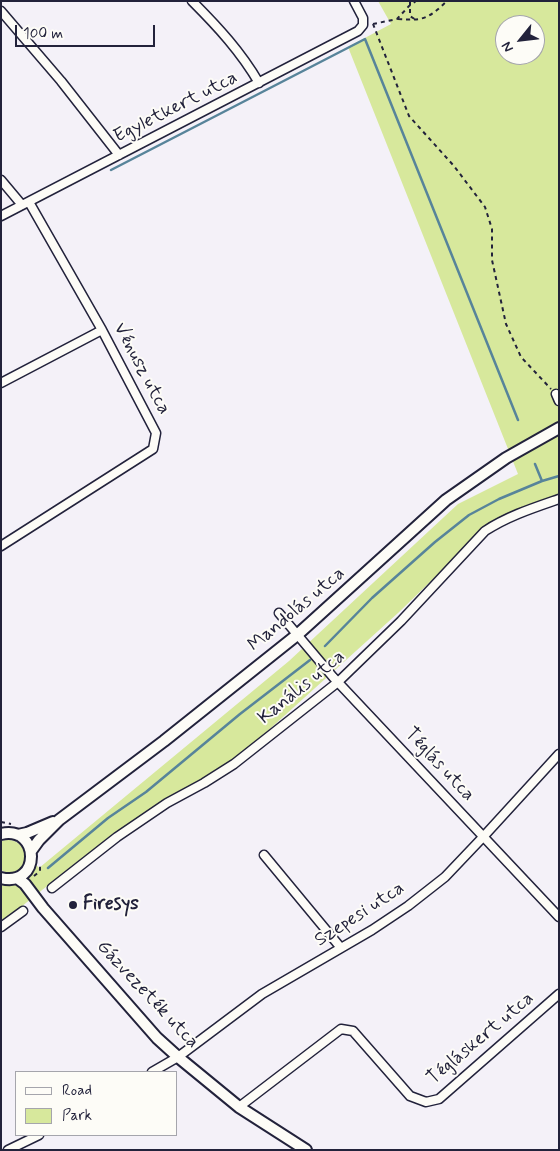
<!DOCTYPE html>
<meta charset="utf-8">
<style>
body{margin:0}
#map{position:relative;width:560px;height:1151px;overflow:hidden;background:#f4f1f8;font-family:Mynerve,sans-serif}
canvas{display:block}
.frame{position:absolute;inset:0;border:2px solid #22223b;pointer-events:none}
.legend{position:absolute;left:15px;top:1071px;width:162px;height:65px;box-sizing:border-box;background:#fdfcf7;border:1px solid #a5a5ac;margin:0;padding:6px 9px;list-style:none;font-size:15px;color:#22223b}
.legend li{display:flex;align-items:center;gap:10px;height:25px}
.legend b{width:25px;border:1px solid #a5a5ac}
.north{position:absolute;left:495px;top:15px;width:50px;height:50px;box-sizing:border-box;background:#fdfcf7;border:1px solid #a5a5ac;border-radius:50%;rotate:241deg;font-size:14px;font-weight:700;line-height:20px;text-align:center;color:#22223b}
.north::after{content:'';display:block;margin:auto;width:18px;height:22px;background:#22223b;clip-path:polygon(50% 0,100% 100%,50% 72%,0 100%)}
.scale{position:absolute;left:15px;top:25px;width:140px;height:22px;box-sizing:border-box;border:2px solid #22223b;border-top:0;padding-left:6px;font-size:15px;line-height:18px;white-space:nowrap;color:#22223b;-webkit-text-stroke:4px #fdfcf7;paint-order:stroke}
</style>
<div id="map">
<canvas width="560" height="1151"></canvas>
<div class="frame"></div>
<ul class="legend">
<li><b style="height:6px;background:#fdfcf7"></b>Road</li>
<li><b style="height:14px;background:#d7e89c"></b>Park</li>
</ul>
<div class="north">N</div>
<div class="scale">100 m</div>
</div>
<script>
const context = document.querySelector('canvas').getContext('2d');
context.lineJoin = 'round';
function fill(path, color) {
  context.fillStyle = color;
  context.fill(path, 'evenodd');
}
function stroke(path, color, width, dash) {
  context.strokeStyle = color;
  context.lineWidth = width;
  context.lineCap = dash ? 'butt' : 'round';
  context.setLineDash(dash || []);
  context.stroke(path);
}
function write(font, color, halo, rows, align = 'center') {
  context.font = font + ' Mynerve,sans-serif';
  context.lineWidth = 4;
  context.setLineDash([]);
  context.textBaseline = 'middle';
  context.strokeStyle = halo;
  context.fillStyle = color;
  for (const [text, x, y, turn = 0] of rows) {
    context.save();
    context.translate(x, y);
    context.rotate((+turn || 0) * Math.PI / 180);
    context.textAlign = isNaN(turn) ? turn : align;
    if (halo) context.strokeText(text, 0, 0);
    context.fillText(text, 0, 0);
    context.restore();
  }
}
const green = new Path2D(`
 M378,1H559V496L542,500L491,523L398,613L231,764L181,790L82,858L1,923V875L5,872L1,870V841C14,837 25,844 25,858L28,856L39,868L289,661L458,504L518,474L348,47L391,24ZM505,25H535V55H505Z`);
const stream = new Path2D(`
 M111,170L365,39L518,420
 M535,464L542,481L559,476
 M325,646L372,598L435,542L469,515L499,499L542,481
 M48,868L108,818L146,792L240,714L310,660`);
const path = new Path2D(`
 M410,1V16L416,20
 M398,19C423,21 428,19 447,1
 M373,24L409,116L454,166L485,207L492,229V260L506,324L521,357L551,389
 M373,24L397,19L409,6L416,1
 M1,822L11,824
 M34,876L40,871V863`);
const street = new Path2D(`
 M192,1C218,27 241,52 259,83
 M1,11L61,81L119,155
 M1,180L22,205
 M1,216L358,31L363,25V18L354,1
 M1,383L102,330
 M556,394L559,401
 M1,546L153,449L156,433L102,330L29,202
 M279,613L333,677L559,917
 M264,855L341,948
 M52,888L117,837L167,803L204,783L234,764L338,682L401,621L485,531C508,516 533,508 559,499
 M1,927L23,911
 M152,1072L178,1057L262,994L372,930L408,906L445,877L484,836L559,754
 M239,1107L341,1029L353,1031L410,1096L426,1102L439,1099L559,994
 M8,1150L39,1135`);
const secondary = new Path2D(`
 M1,834C41,825 41,888 1,878
 M18,835L27,833L53,822
 M31,851L39,840L59,820L164,741L297,635L446,500L506,458L559,428
 M17,878L25,884L43,908L157,1038L178,1057L239,1107L306,1150`);
const markers = [
 [73,905,5,"#22223b"]
];
const streetNames = [
 ["Egyletkert utca",176,108,-27],
 ["Vénusz utca",141,369,62],
 ["Mandolás utca",297,610,-40],
 ["Kanális utca",302,688,-39],
 ["Téglás utca",439,765,47],
 ["Szepesi utca",360,915,-33],
 ["Gázvezeték utca",147,995,47],
 ["Tégláskert utca",481,1039,-40]
];
const poiNames = [
 ["Firesys",83,905]
];
fill(green, '#d7e89c');
stroke(stream, '#57849a', 2.5);
stroke(street, '#22223b', 11);
stroke(secondary, '#22223b', 14);
stroke(path, '#22223b', 2, [4, 4]);
stroke(street, '#fdfcf7', 8);
stroke(secondary, '#fdfcf7', 10);
for (const [x, y, r, color] of markers) {
  const dot = new Path2D();
  dot.arc(x, y, r, 0, 2 * Math.PI);
  context.fillStyle = color;
  context.fill(dot);
  stroke(dot, '#fdfcf7', 2);
}
write('19px', '#22223b', '#fdfcf7', streetNames);
write('bold 19px', '#22223b', '#fdfcf7', poiNames, 'left');
</script>
